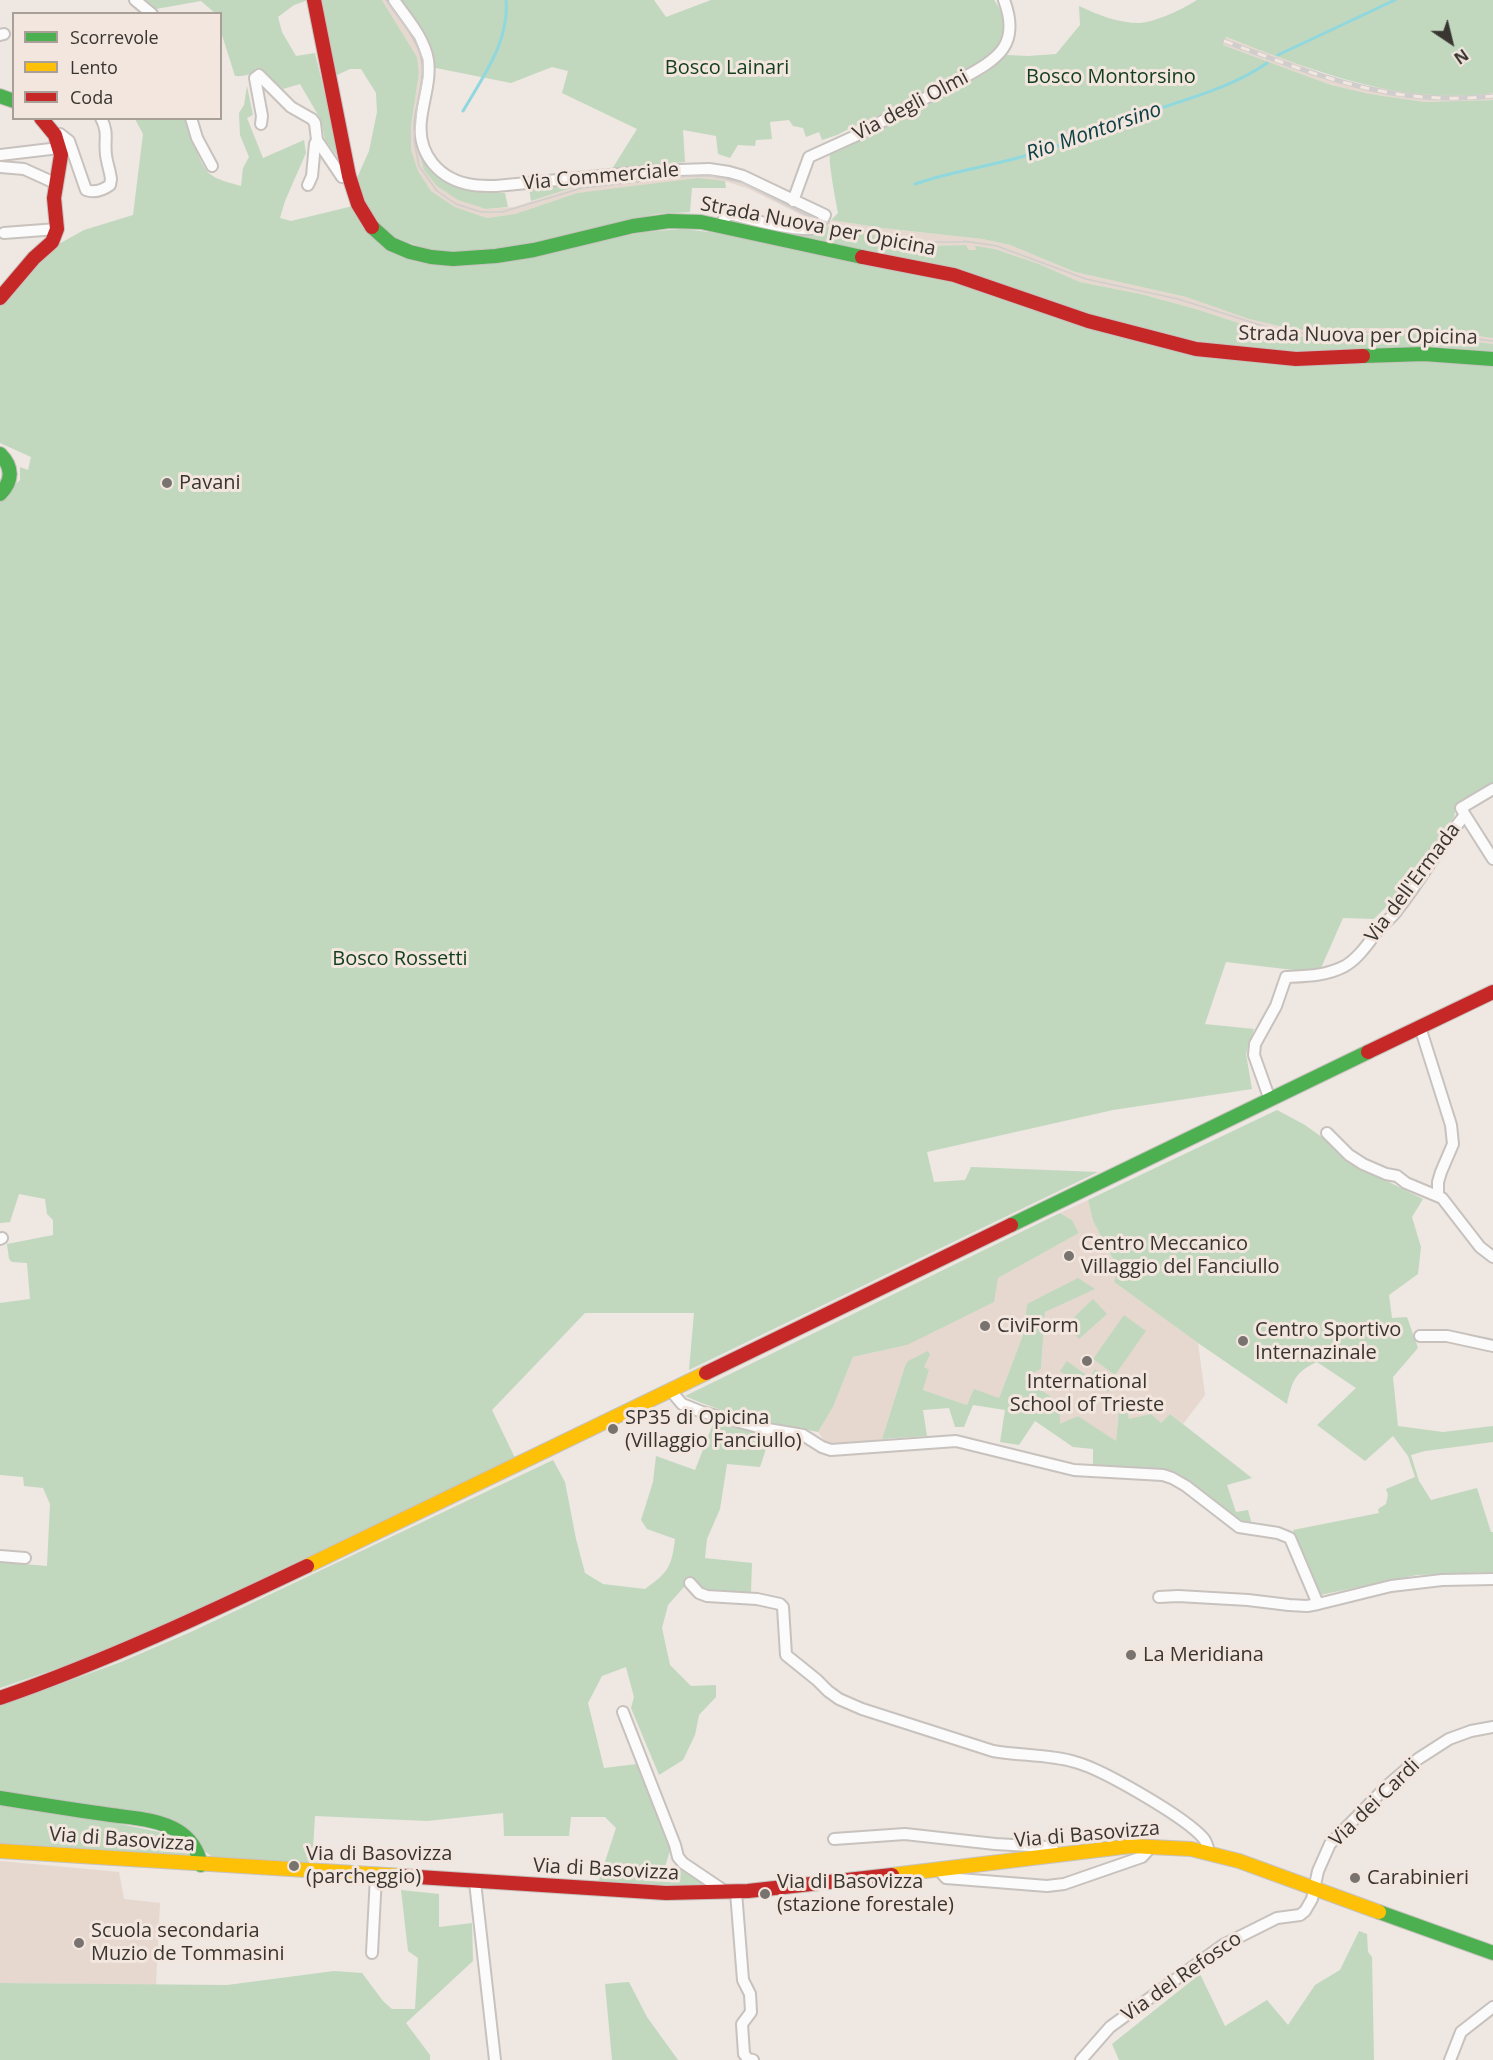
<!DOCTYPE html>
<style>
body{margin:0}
#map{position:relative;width:1493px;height:2060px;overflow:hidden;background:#eee7e2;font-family:"Open Sans",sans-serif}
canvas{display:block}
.legend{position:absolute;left:12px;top:12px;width:210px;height:108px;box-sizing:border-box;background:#f2e6de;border:2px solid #a89f99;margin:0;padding:8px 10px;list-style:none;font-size:18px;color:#393531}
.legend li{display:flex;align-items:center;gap:12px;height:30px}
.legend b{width:30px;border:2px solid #a89f99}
.north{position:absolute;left:1421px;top:12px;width:60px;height:60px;-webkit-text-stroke:4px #f2e6de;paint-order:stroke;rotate:145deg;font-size:16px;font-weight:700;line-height:24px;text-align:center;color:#393531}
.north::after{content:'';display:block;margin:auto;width:21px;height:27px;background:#393531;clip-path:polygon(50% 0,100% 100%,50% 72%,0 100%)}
</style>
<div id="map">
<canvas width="1493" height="2060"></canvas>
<ul class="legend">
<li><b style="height:8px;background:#4caf50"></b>Scorrevole</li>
<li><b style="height:8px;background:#ffc107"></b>Lento</li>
<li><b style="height:8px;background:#c62828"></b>Coda</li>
</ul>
<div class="north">N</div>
</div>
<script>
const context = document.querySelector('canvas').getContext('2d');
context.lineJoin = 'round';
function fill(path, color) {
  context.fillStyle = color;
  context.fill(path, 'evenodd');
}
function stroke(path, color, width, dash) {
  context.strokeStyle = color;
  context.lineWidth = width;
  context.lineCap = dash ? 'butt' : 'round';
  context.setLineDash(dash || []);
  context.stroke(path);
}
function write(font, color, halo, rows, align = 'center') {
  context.font = font + ' "Open Sans",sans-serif';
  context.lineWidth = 6;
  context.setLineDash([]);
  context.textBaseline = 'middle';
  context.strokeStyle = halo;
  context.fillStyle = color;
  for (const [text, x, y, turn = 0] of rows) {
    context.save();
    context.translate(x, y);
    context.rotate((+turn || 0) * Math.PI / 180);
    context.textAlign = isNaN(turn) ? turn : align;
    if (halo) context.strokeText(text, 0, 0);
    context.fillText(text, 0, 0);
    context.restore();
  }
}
const built = new Path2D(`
 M382,0H391L417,38L426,62L418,132V149L424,170L486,209L514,207L578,186L695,172L720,174L743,179L813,213L809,219L749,189L725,181L577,193L515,214L487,218L455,207L431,191L418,171L411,151V126L419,73L417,57Z
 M1225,37L1332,77L1366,86L1446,95L1493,93V100L1425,102L1370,94L1331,85L1223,45Z
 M831,220L882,228L982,239L1010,245L1075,272L1186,297L1249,319L1292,329L1322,331L1368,328H1416L1493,338V344L1415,334H1374L1329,338L1293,336L1254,328L1196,309L1141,294L1080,282L1039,264L995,249L976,247L977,251L969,250L966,245L926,246L904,242L903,247L895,245L896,240L887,237L854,232L828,226Z
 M1088,1200L1093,1221L1118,1268L1114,1282L1198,1343L1205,1395L1183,1424L1170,1414L1161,1423L1129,1419L1127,1409L1118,1419L1116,1442L1078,1416L1060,1425V1403L1023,1378L1041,1369L1045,1312L1059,1305L1027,1304L1023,1335L999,1398L967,1405L923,1390L929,1370L923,1368L930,1355L905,1366L882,1439L841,1446L826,1443L818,1432L833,1407L853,1357L907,1345L998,1278L1079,1233L1072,1220L1060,1213Z
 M0,1861L119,1872L124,1899L160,1903L156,1985L0,1983Z`);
const green = new Path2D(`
 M142,0H308L294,5L278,17L282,32L296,56L315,53L341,161L325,140L321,120L300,84L283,89L264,72C253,72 246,77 235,76L221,32L220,14L215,13L201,1L156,9Z
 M320,0H382L417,57L419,73L411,126V150L418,171L431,191L455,207L487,218L515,214L577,193L698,178L725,181L726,188H692L690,212L657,214L512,248L441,254L392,237L378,224L363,200L357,178L369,151L377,112L376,93L361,69H350L333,77Z
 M399,0H654L666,17L711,0H994C1002,10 1008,26 1003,38C991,67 869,119 837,135L822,140L819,132L806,137L803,128L793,126L789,120L770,122L772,139L756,140L755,146L738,145L730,158L718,154L716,136L683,130L685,162L612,169L637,129L562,93L568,71L552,67L511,83L431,67Z
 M1197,0H1493V93C1398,106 1312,70 1226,37L1223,45L1331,85L1370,94L1425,102L1493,100V338L1416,328H1368L1322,331L1292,329L1249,319L1186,297L1075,272L1010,245L982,239L882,228L831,220L838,213C836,202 828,161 830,154L984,74L1007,55L1028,56L1056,54L1080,25L1079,6C1098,15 1118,23 1139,23C1154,23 1185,8 1197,0Z
 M247,86L253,115L247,118L263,158L304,140L306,153L285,201L280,218L291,221L353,206L396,254L417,262L446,265L590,243L644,232L683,229L735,235L927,274L1172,349L1401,358L1493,365V783L1457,803L1454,817L1400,893L1374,919L1343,918L1321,968L1302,971L1226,962L1205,1024L1254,1029L1246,1054L1252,1089L1113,1110L927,1152L934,1182L965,1180L971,1167L1098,1172L689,1370L694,1313H585L492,1410L515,1458L176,1620L94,1656L0,1688V1562L47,1566L50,1504L43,1488L24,1486L23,1477L0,1475V1303L30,1299L27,1263L12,1262L9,1259L7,1244L53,1235V1220L47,1214L45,1199L19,1194L10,1222L0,1223V499L20,480V467L28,470L31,457L0,443V305L50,249L84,230L133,215L143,134L135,119H186C190,131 200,167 210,174C219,181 231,183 241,186L243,168L249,157L240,135L239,113L244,105Z
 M418,149C437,186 467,191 505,193L508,207L486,209L458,200L437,186L424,170Z
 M630,179L578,186L531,201L529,188Z
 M729,220C754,221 809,244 828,226C850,233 874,233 896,240V245L903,247L904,242L926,246L966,245L969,250H976L975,246L995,249L1039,264L1080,282L1141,294L1196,309L1254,328L1293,336L1329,338L1374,334H1415L1493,344V353L1434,346L1305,352L1244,349L1179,338Z
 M1277,1110L1305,1125L1323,1138L1347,1161L1423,1199L1412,1217L1421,1247L1418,1274L1389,1295L1392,1318L1407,1317L1418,1348L1393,1377L1398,1426L1443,1432L1493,1426V1442L1425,1451L1411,1455L1419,1481L1431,1500L1477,1488L1491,1532H1493V1572L1417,1575L1320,1595L1293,1530L1379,1513L1378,1509L1386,1504L1388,1495L1386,1489L1415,1477L1408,1456L1393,1436L1365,1461L1317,1425L1356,1388L1317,1362C1295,1372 1292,1381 1287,1404L1198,1343L1114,1282L1118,1268L1093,1221L1088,1200Z
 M1060,1213L1072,1220L1079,1233L998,1278L994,1302L907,1345L853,1357L833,1407L818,1432C773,1423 727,1415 685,1396Z
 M1078,1278L1095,1289L1045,1312L1041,1369L1024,1378L1060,1403V1424L1078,1416L1116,1441L1119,1411L1127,1408L1129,1419L1151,1414L1161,1423L1170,1414L1252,1478L1227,1485L1236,1512L1248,1510L1252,1525L1237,1519L1188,1482L1165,1469L1093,1466V1449L1073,1447L1035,1421L1019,1445L1000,1442L1005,1410L973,1405L964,1427H955L949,1408L923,1410L927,1436L882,1439L905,1366L908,1361L928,1351L930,1355L924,1367L929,1370L923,1390L967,1405L974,1389L999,1398L1023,1335L1027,1304Z
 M1093,1299L1107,1314L1079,1339L1066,1325Z
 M1124,1315L1146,1331L1115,1375L1093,1359Z
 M1067,1361L1086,1375L1079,1385L1060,1371Z
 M1095,1369L1115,1382L1108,1392L1089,1379Z
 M713,1424L771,1434L760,1467L727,1464L720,1509L707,1539L705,1558L752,1563L751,1592L724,1593L707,1591L692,1578L668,1605L662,1628L670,1665L691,1686L716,1685V1697L699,1715L695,1735L683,1760L659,1775L631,1708L634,1697L626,1667L602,1676L588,1703L604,1768L637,1764L671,1847L665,1867L682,1869L711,1887L598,1883L616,1828L605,1817H571L569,1836H504L503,1813L427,1821L315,1816L312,1865L213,1857L204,1851L193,1834L0,1790V1706L121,1662L193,1631L553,1460L565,1482L576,1539L585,1573L603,1584L645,1589C668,1573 672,1566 675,1539L647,1529L641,1520L653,1482L656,1456L695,1470Z
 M0,1805L110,1822L165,1833L182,1842L190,1853L187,1858L0,1846Z
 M401,1890L439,1894V1927L472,1923L473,1961L406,2023L430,2055V2060H0V1983L227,1985L334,1971L362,1973L383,2001L392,2009H415L418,1958L408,1951Z
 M1359,1931L1367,1934L1368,1952L1372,1957L1374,2060H1119L1112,2044L1200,1974L1225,2026L1267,2000L1288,2025L1315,1985L1340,1970Z
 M629,1982L647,2017L678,2060H612L605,1984Z`);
const stream = new Path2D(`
 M1278,55L1395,0
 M463,111C483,77 510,40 506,0
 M915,184C949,172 985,167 1021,157C1067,145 1113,125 1158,109C1196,96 1234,86 1267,63`);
const street = new Path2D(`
 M135,0L152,14
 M394,0C407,19 424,37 428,60C431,80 423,101 421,120C417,154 439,180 473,185C480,186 488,186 496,186L651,171L709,169L729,172L743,176L825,215C823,220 821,224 817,227C805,235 745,218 729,214L724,219L721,226
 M0,35L4,34
 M191,118L197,138L212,166
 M261,124L262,116L255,78L259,75L291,107L312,119L315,123L317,140L342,177L349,175
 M55,135L60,134L69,141L86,190C94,193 103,190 110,185L111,179C110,171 107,163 106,155C104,140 109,133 101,118
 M0,155L59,148
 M0,167L24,169L57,184
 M308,185L312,176L315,144L317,140
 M793,201L809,157L853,137L961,79C998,59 1021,45 1004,0
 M4,233L57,229
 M1465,815L1493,859
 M1420,1027L1451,1125L1453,1144L1441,1172L1438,1182V1195
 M1270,1100L1254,1055L1255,1044L1276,1006L1286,977C1307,976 1326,976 1345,966C1359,958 1369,942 1379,929C1385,922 1393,917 1398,909C1422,878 1440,845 1465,815L1461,808L1493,789
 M1327,1133L1349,1155L1363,1164L1386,1174L1397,1176L1406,1183L1442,1198L1480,1247L1493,1257
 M0,1239L2,1238
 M1420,1336H1447L1493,1346
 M671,1391L682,1404L702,1412L762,1428L803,1435L822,1447L831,1450L956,1441L1074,1470L1163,1475L1172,1478L1186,1486L1239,1527L1278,1533L1290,1538L1318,1604L1391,1586L1442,1580L1493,1579
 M0,1556L25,1558
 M690,1583L699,1593L707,1596L757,1599L780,1604L783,1607L786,1655L817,1680L828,1691L839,1699L862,1709L993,1751C1020,1756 1048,1754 1075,1762C1102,1769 1187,1818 1204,1839C1207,1843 1208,1848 1209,1852
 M1159,1597L1178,1596L1248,1600L1289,1605L1307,1606L1318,1604
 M623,1712L675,1845L678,1857L683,1863L726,1892
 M834,1839L905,1834L995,1844L1048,1847L1053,1849L1055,1856
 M938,1869L946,1878L1047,1886L1064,1884L1142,1857L1152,1846
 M475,1882L495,2060
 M736,1892L743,1980L750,1994L751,2012L742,2024L744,2054L748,2059L753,2060
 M372,1953L376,1876
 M1081,2060L1110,2027L1223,1945L1277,1918L1300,1915L1305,1911L1312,1899L1318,1871L1330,1844L1388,1785L1418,1759L1449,1739L1471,1731L1493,1727
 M1450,2060L1461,2032L1493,2007`);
const fast = new Path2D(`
 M0,96L14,101
 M372,227L391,244L410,252L431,257L453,259L496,256L534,250L633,226L669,221L701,222L862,257
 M1363,356L1424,354L1493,359
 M0,454C13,467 13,481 0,494
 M1011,1225L1368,1052
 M0,1798C37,1804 74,1810 111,1815C133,1818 158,1819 178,1831C191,1839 198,1851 201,1865
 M1379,1912L1493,1953`);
const slow = new Path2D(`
 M307,1566L706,1373
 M0,1851L403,1876
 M892,1875L1131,1846L1191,1849L1239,1861L1379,1912`);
const jam = new Path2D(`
 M314,0L349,176L358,204L372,227
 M862,257L954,275L1088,321L1196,349L1296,359L1363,356
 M0,298L34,258L52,242L57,229L54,198L61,155L55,135L41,118
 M1368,1052L1493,992
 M706,1373L1011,1225
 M0,1698C106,1661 206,1614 307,1566
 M403,1876L666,1893L748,1891L892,1875`);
const tram = new Path2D(`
 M386,0L415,39L423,60V77L417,107L414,140L419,166L437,191L456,204L481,212H502L582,188L689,176H712L743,183L804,214L838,226L922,242H971
 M964,241L997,246L1086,279L1178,299L1279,331L1309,334L1409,331L1493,341`);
const rail = new Path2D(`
 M1224,41C1317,75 1391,107 1493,96`);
const markers = [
 [167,483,6,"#78736f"],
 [1069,1256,6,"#78736f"],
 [985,1326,6,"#78736f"],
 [1243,1341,6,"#78736f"],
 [1087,1361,6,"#78736f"],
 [613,1429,6,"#78736f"],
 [1131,1655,6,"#78736f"],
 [294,1866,6,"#78736f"],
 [1355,1878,6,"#78736f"],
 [765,1894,6,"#78736f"],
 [79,1943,6,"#78736f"]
];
const parkNames = [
 ["Bosco Lainari",727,68],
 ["Bosco Montorsino",1111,77],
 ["Bosco Rossetti",400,959]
];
const streetNames = [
 ["Via degli Olmi",911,106,-28],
 ["Via Commerciale",601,177,-5],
 ["Strada Nuova per Opicina",818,227,11],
 ["Strada Nuova per Opicina",1358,336,1],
 ["Via dell'Ermada",1413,883,-53],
 ["Via dei Cardi",1375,1803,-44],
 ["Via di Basovizza",1087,1835,-5],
 ["Via di Basovizza",122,1840,4],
 ["Via di Basovizza",606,1870,3],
 ["Via del Refosco",1182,1977,-35]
];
const poiNames = [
 ["Pavani",179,483],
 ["Centro Meccanico",1081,1244],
 ["Villaggio del Fanciullo",1081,1267],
 ["CiviForm",997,1326],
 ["Centro Sportivo",1255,1330],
 ["Internazinale",1255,1353],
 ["International",1087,1382,"center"],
 ["School of Trieste",1087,1405,"center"],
 ["SP35 di Opicina",625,1418],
 ["(Villaggio Fanciullo)",625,1441],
 ["La Meridiana",1143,1655],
 ["Via di Basovizza",306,1854],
 ["(parcheggio)",306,1877],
 ["Carabinieri",1367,1878],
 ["Via di Basovizza",777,1882],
 ["(stazione forestale)",777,1905],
 ["Scuola secondaria",91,1931],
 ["Muzio de Tommasini",91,1954]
];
const waterNames = [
 ["Rio Montorsino",1094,132,-19]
];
fill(built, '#e6d8cf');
fill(green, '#c1d8bf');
stroke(stream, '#90d8dd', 3);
stroke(street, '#c7c2be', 14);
stroke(fast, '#c7c2be', 16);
stroke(slow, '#c7c2be', 16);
stroke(jam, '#c7c2be', 16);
stroke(street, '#fcfbfb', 10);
stroke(fast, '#4caf50', 14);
stroke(slow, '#ffc107', 14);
stroke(jam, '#c62828', 14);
stroke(tram, '#cfcecd', 1.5);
stroke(rail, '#cfcecd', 5);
stroke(rail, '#f2e6de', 3, [9]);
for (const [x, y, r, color] of markers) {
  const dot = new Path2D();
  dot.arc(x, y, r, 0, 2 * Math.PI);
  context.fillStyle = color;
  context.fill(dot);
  stroke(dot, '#f2e6de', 2);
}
write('20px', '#113e1b', '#f2e6de', parkNames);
write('20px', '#393531', '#f2e6de', streetNames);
write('20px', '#393531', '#f2e6de', poiNames, 'left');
write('italic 21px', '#0e4145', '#f2e6de', waterNames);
</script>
